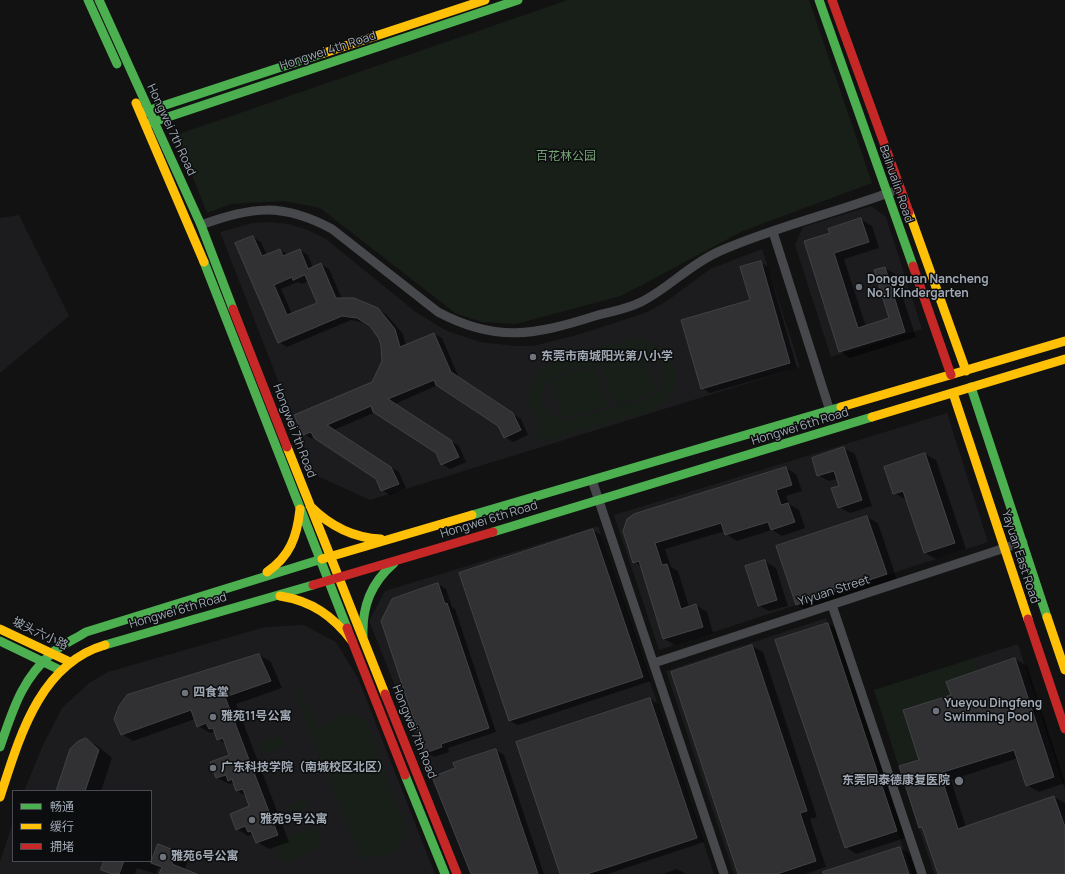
<!DOCTYPE html>
<meta charset="utf-8">
<style>
body{margin:0}
#map{position:relative;width:1065px;height:874px;overflow:hidden;background:#121212;font-family:Manrope,"Noto Sans SC",sans-serif}
canvas{display:block}
.legend{position:absolute;left:12px;top:790px;width:140px;height:72px;box-sizing:border-box;background:#0c0d0e;border:1px solid #484b51;margin:0;padding:5px 7px;list-style:none;font-size:12px;color:#a1a9b5}
.legend li{display:flex;align-items:center;gap:8px;height:20px}
.legend b{width:20px;border:1px solid #484b51}
</style>
<div id="map">
<canvas width="1065" height="874"></canvas>
<ul class="legend">
<li><b style="height:5px;background:#4caf50"></b>畅通</li>
<li><b style="height:5px;background:#ffc107"></b>缓行</li>
<li><b style="height:5px;background:#c62828"></b>拥堵</li>
</ul>
</div>
<script>
const context = document.querySelector('canvas').getContext('2d');
context.lineJoin = 'round';
function fill(path, color) {
  context.fillStyle = color;
  context.fill(path, 'evenodd');
}
function stroke(path, color, width, dash) {
  context.strokeStyle = color;
  context.lineWidth = width;
  context.lineCap = dash ? 'butt' : 'round';
  context.setLineDash(dash || []);
  context.stroke(path);
}
function write(font, color, halo, rows, align = 'center') {
  context.font = font + ' Manrope,"Noto Sans SC",sans-serif';
  context.lineWidth = 3;
  context.setLineDash([]);
  context.textBaseline = 'middle';
  context.strokeStyle = halo;
  context.fillStyle = color;
  for (const [text, x, y, turn = 0] of rows) {
    context.save();
    context.translate(x, y);
    context.rotate((+turn || 0) * Math.PI / 180);
    context.textAlign = isNaN(turn) ? turn : align;
    if (halo) context.strokeText(text, 0, 0);
    context.fillText(text, 0, 0);
    context.restore();
  }
}
const built = new Path2D(`
 M871,206L886,217L922,329L831,357L795,245L803,227Z
 M19,215L69,316L0,373V218Z
 M270,222L289,224L308,230L326,239L417,313L447,331L480,342L515,346H533L577,335L645,313L667,301L710,269L762,249L800,367L370,500L315,475L220,232L253,223Z
 M947,413L988,542L659,650L614,515Z
 M598,526L714,874H471L369,621L385,591Z
 M826,618L912,874H734L666,671Z
 M304,625L336,642L358,678L435,874H0V862L13,822V861H151V791H24L43,745L62,708L89,683L108,672L265,627Z
 M1018,644L1065,790V874H934L898,764L998,732L974,658Z`);
const green = new Path2D(`
 M568,0H809L872,183L743,231L621,296L516,324L482,322L455,313L320,208L284,201L231,204L207,213L176,135Z
 M638,339C681,344 691,394 650,411L538,443L534,431L545,428C536,421 530,412 529,400C527,387 534,374 545,366C558,357 621,341 638,339ZM639,351L643,352L601,364L613,405L656,393L644,352C666,359 669,383 652,397L566,421C541,419 533,391 553,376Z
 M596,366L607,407L563,419L551,379Z
 M974,658L998,732L898,764L874,690Z
 M300,689L318,730C330,719 350,708 366,720L406,828C403,860 382,852 362,860L294,692Z
 M282,735L286,745L262,755L258,744Z
 M290,756L295,767L271,776L267,765Z
 M305,798L308,805L290,812L287,806Z
 M311,811L314,818L295,825L292,818Z
 M314,826L322,847L282,863L273,842Z`);
const shadow = new Path2D(`
 M861,219L872,226L879,248L844,259L866,327L890,319L885,268L895,274L916,337L850,358L840,351L831,234Z
 M253,237L261,242L267,255L280,250L289,255L300,250L308,255L313,268L321,264L329,269L342,299L362,301L386,314L403,334L406,346L434,334L442,338L459,378L521,419L528,435L513,442L505,437L499,425L438,385L395,404L459,446L466,462L450,469L442,464L437,452L376,412L334,430L399,472L406,488L390,495L382,490L377,478L315,438L312,439L304,434L373,383L383,361L382,346L380,338L369,324L351,320L287,347L279,342ZM308,281L318,303L292,314L281,289L298,282L302,284Z
 M760,262L768,267L797,368L710,393L702,388L751,301Z
 M844,448L855,454L872,506L850,513L839,507L840,487L837,479L829,481L818,475Z
 M925,454L936,460L966,549L936,559L925,553L907,499H905L894,493Z
 M786,468L796,474L802,491L786,496L789,504L799,510L805,528L782,536L772,530L737,541L726,534L725,531L665,549L671,567L678,571L689,607L696,605L707,612L713,633L675,645L664,639L641,566L634,562L624,530Z
 M867,517L878,523L897,580L807,610L796,604Z
 M593,530L601,535L651,681L518,725L510,721Z
 M765,561L776,568L788,606L769,611L758,605Z
 M438,584L446,589L452,607L455,609L496,732L448,748L449,752L434,757L426,752Z
 M828,624L838,630L908,837L856,854L846,847Z
 M752,646L763,652L817,817L810,819L826,867L805,874H739Z
 M259,655L271,662L282,688L236,704L289,842L269,849L257,842L253,834L248,836L237,829L250,807L246,796L237,791L234,783L229,784L217,778L231,755L226,744L218,739L215,732L210,733L198,726L195,719L133,741L122,734Z
 M1015,659L1027,666L1065,783L1039,792L1027,785L1018,758L951,780L966,827L1054,797L1065,803V874H939L924,829L920,827V760L952,695Z
 M650,699L658,704L704,842L608,874H561Z
 M86,739L99,747L112,758L101,791H57Z
 M496,750L504,755L544,874H472L456,768Z
 M900,848L910,854L917,874H832Z
 M176,852L188,859L185,869L197,874H160L162,869L158,868L156,874L137,868L135,874H110L102,870L105,861H151V856L154,857Z
 M677,869L686,874H662Z`);
const building = new Path2D(`
 M861,218L869,242L834,253L858,328L889,318L874,270L885,267L905,332L839,352L804,241L830,233L828,229Z
 M253,236L262,256L280,249L283,256L300,249L308,269L321,263L336,298H354L378,308L395,329L400,347L434,333L451,372L513,413L521,430L504,438L498,426L436,385L434,380L388,399L451,440L459,457L441,465L436,453L373,412L371,406L327,425L391,467L399,484L381,491L376,479L314,438L311,432L303,435L294,415L372,382L382,361L381,346L379,339L370,326L357,318L342,316L278,343L235,243ZM305,275L317,303L287,315L274,285L292,277L293,280Z
 M761,261L790,363L701,389L681,320L750,300L740,267Z
 M844,447L862,500L838,508L831,488L839,486L834,471L817,476L812,458Z
 M925,453L955,543L924,553L903,491L893,494L884,467Z
 M786,467L792,485L776,490L781,505L788,503L795,522L771,530L768,522L725,535L721,523L655,543L662,565L667,564L681,609L696,604L703,627L663,639L639,561L633,563L623,531L627,519L634,514Z
 M867,516L887,574L796,605L776,546Z
 M593,529L643,677L509,721L459,573Z
 M765,560L777,600L758,606L745,566Z
 M438,583L445,604L447,603L489,728L441,744L442,747L425,753L381,621L392,599Z
 M828,623L897,831L845,848L775,640Z
 M752,645L807,811L800,813L816,861L777,874H738L671,672Z
 M259,654L271,681L225,697L278,835L256,843L251,831L248,832L245,826L236,830L230,814L249,806L243,789L236,791L232,779L228,781L226,775L216,778L210,762L229,755L223,738L217,740L213,728L209,729L206,723L197,727L191,710L121,735L114,719L119,706L127,695Z
 M1015,658L1054,777L1026,786L1014,750L940,773L958,829L1054,796L1065,827V874H938L922,827L919,828L899,766L919,760L903,710L951,695L946,682Z
 M650,698L697,838L587,874H560L516,742Z
 M86,738L99,750L85,791H56L70,749L77,742Z
 M496,749L519,818L538,874H471L432,777L455,768L453,763Z
 M158,844L176,851L172,864L197,874H159L162,867L151,863Z
 M900,847L909,874H823V872Z
 M104,861H124L119,874H112L101,870Z`);
const street = new Path2D(`
 M201,225C253,207 281,202 332,229L438,312C496,343 535,335 595,316C610,312 627,309 641,302C669,288 690,264 720,251C775,227 834,213 891,192
 M773,232L830,411
 M592,480L724,874
 M832,605L922,874
 M654,663L1023,542`);
const fast = new Path2D(`
 M88,0L117,64
 M99,0L201,225L233,309
 M819,0L913,266
 M141,113L324,53
 M147,124L518,0
 M204,262L347,628
 M971,387L1047,617
 M472,515L841,407
 M493,532L872,417
 M363,636C362,606 371,583 394,563
 M0,641L60,670
 M105,645L313,585
 M0,747C13,710 21,680 52,653C61,645 75,639 86,632L322,559
 M405,775L445,874`);
const slow = new Path2D(`
 M324,53L485,0
 M136,103L204,262
 M909,212L966,371
 M953,393L1028,619
 M841,407L1065,341
 M872,417L1065,359
 M287,447L385,694
 M310,506C330,526 352,538 381,539
 M322,559L472,515
 M267,572C290,556 297,537 300,509
 M280,596C312,601 333,616 352,641
 M1047,617L1065,670
 M0,629L70,662
 M0,797C19,739 39,664 105,645`);
const jam = new Path2D(`
 M832,0L909,212
 M913,266L951,375
 M233,309L287,447
 M313,585L493,532
 M1028,619L1065,729
 M347,628L405,775
 M385,694L457,874`);
const markers = [
 [859,287,4,"#6f747c"],
 [533,357,4,"#6f747c"],
 [185,693,4,"#6f747c"],
 [936,711,4,"#6f747c"],
 [213,717,4,"#6f747c"],
 [213,768,4,"#6f747c"],
 [959,781,5,"#6f747c"],
 [252,820,4,"#6f747c"],
 [163,857,4,"#6f747c"]
];
const streetNames = [
 ["Hongwei 4th Road",328,51,-18],
 ["Hongwei 7th Road",171,130,65],
 ["Baihualin Road",896,184,71],
 ["Hongwei 6th Road",800,427,-17],
 ["Hongwei 7th Road",294,431,69],
 ["Hongwei 6th Road",489,520,-17],
 ["Yayuan East Road",1020,557,72],
 ["Yiyuan Street",834,591,-18],
 ["Hongwei 6th Road",178,611,-16],
 ["坡头六小路",40,634,25],
 ["Hongwei 7th Road",414,732,68]
];
const parkNames = [
 ["百花林公园",566,157]
];
const poiNames = [
 ["Dongguan Nancheng",867,280],
 ["No.1 Kindergarten",867,294],
 ["东莞市南城阳光第八小学",541,357],
 ["四食堂",193,693],
 ["Yueyou Dingfeng",944,704],
 ["Swimming Pool",944,718],
 ["雅苑11号公寓",221,717],
 ["广东科技学院（南城校区北区）",221,768],
 ["东莞同泰德康复医院",950,781,"right"],
 ["雅苑9号公寓",260,820],
 ["雅苑6号公寓",171,857]
];
fill(built, '#1c1c1e');
fill(green, '#181f19');
fill(shadow, '#0007');
fill(building, '#313133');
stroke(building, '#404246', 1);
stroke(street, '#46484b', 9);
stroke(fast, '#4caf50', 9);
stroke(slow, '#ffc107', 9);
stroke(jam, '#c62828', 9);
for (const [x, y, r, color] of markers) {
  const dot = new Path2D();
  dot.arc(x, y, r, 0, 2 * Math.PI);
  context.fillStyle = color;
  context.fill(dot);
  stroke(dot, '#0c0d0e', 1.5);
}
write('12px', '#a1a9b5', '#0c0d0e', streetNames);
write('12px', '#76a376', '#0c0d0e', parkNames);
write('bold 12px', '#a1a9b5', '#0c0d0e', poiNames, 'left');
</script>
